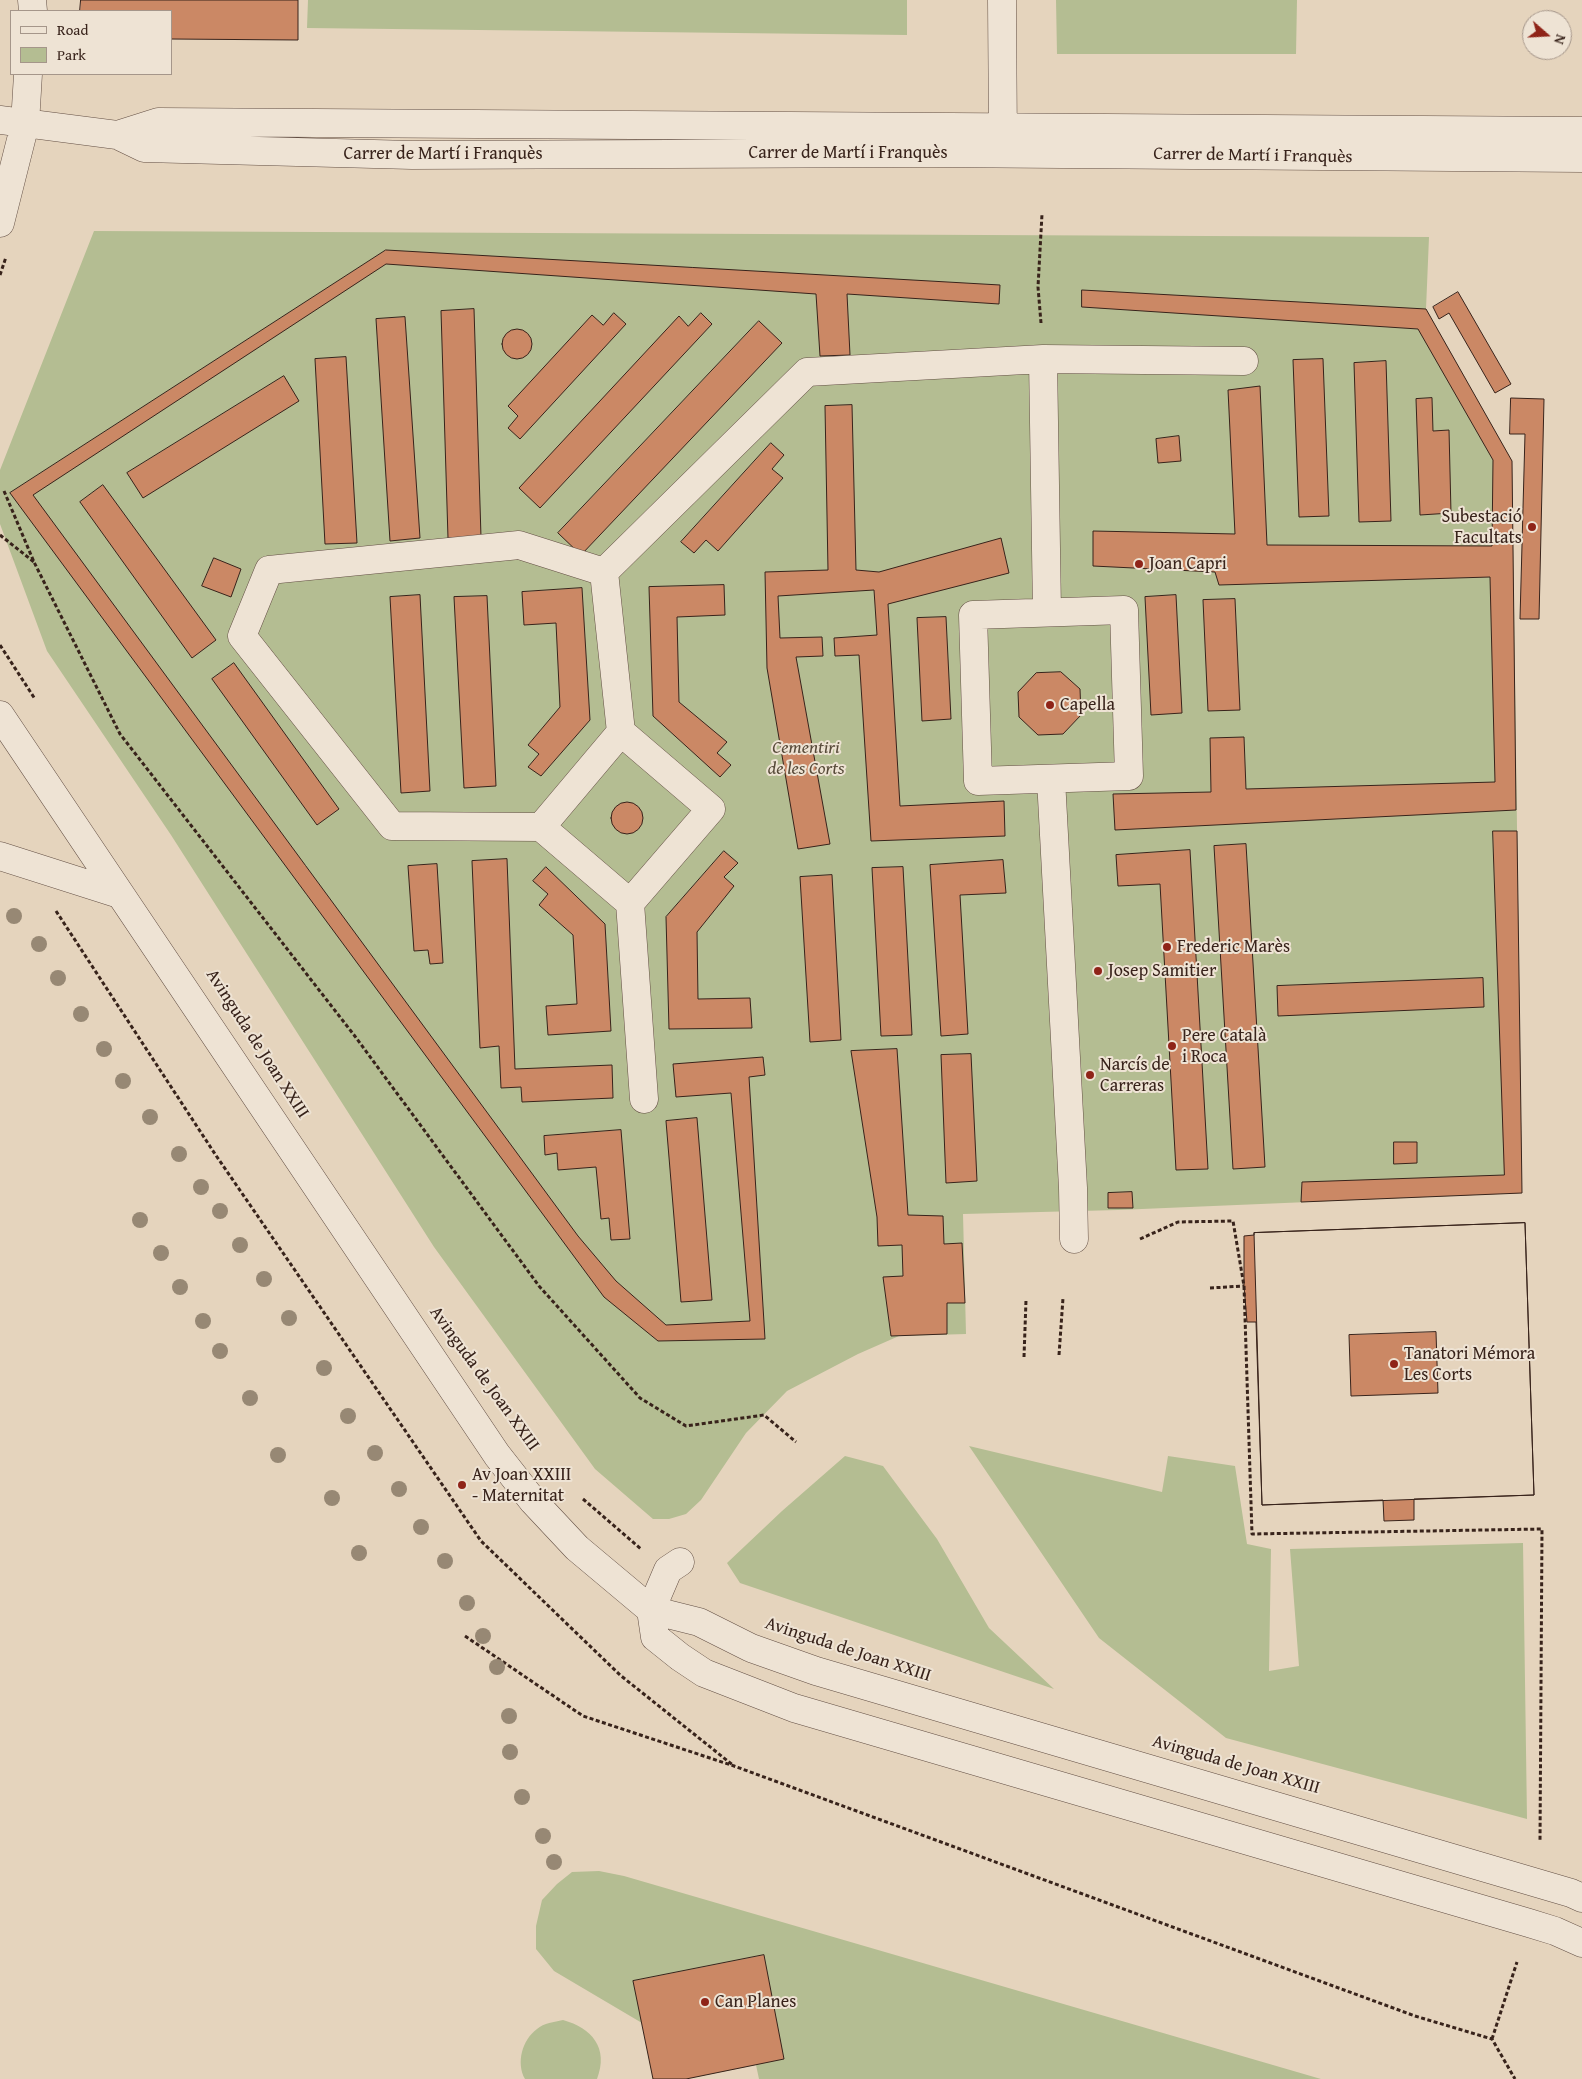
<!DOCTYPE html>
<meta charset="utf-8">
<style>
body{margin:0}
#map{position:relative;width:1582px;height:2079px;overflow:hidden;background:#e5d4bd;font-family:"Gentium Book Plus",serif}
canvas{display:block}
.legend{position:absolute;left:10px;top:10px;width:162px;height:65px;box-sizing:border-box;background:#eee3d4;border:1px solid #a5968a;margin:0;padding:6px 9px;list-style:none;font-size:15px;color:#38231b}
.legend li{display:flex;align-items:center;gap:10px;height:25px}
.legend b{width:25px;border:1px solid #a5968a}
.north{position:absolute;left:1522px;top:10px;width:50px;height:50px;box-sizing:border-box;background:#eee3d4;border:1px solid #a5968a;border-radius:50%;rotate:109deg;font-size:14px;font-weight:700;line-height:20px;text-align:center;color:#38231b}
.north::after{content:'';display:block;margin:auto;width:18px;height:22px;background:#8f2418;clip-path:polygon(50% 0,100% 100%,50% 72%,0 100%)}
</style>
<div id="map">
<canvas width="1582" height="2079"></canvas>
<ul class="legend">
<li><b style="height:6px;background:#eee3d4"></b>Road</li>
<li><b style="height:14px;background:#b4bd92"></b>Park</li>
</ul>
<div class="north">N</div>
</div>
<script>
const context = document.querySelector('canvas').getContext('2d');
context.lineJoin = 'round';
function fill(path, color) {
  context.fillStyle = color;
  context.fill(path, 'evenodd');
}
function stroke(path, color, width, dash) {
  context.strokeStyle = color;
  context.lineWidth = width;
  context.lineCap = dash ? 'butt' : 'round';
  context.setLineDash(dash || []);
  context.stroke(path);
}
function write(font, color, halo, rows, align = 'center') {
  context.font = font + ' "Gentium Book Plus",serif';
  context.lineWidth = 4;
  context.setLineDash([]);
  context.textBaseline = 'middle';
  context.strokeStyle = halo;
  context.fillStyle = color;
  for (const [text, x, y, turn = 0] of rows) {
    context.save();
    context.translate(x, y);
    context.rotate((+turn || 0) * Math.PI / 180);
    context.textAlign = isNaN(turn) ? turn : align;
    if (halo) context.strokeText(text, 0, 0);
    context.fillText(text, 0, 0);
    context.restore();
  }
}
const green = new Path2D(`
 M308,0H907V35L307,28Z
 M1056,0H1297L1296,54H1057Z
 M94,231L1429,237L1426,309L1512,461L1522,1193L1118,1210L963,1214L966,1334L899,1336L858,1354L787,1391L746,1433L701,1500L686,1514L669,1519H653L595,1469L434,1247L171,835L47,651L0,524V470Z
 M969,1446L1162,1492L1168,1456L1235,1466L1247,1544L1271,1549L1269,1671L1299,1666L1290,1549L1523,1543L1527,1819L1226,1738L1099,1638Z
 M845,1456L883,1466L937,1539L989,1628L1054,1689L740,1583L727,1563L782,1511Z
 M599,1871L624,1876L1321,2079H759L756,2065L686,2079H653L642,2023L554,1971L536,1949V1926L542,1900L557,1884L572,1872Z
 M563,2020C592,2028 609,2048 597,2079H525C516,2063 522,2040 537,2029C544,2023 554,2022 563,2020Z`);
const building = new Path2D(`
 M81,0H298V40L171,39V11H80Z
 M386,250L1000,285L999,304L847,294L850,355L820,356L816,294L386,264L33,495L578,1236L616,1281L666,1325L750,1321L731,1093L676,1097L673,1064L763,1057L765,1075L749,1077L765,1339L658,1341L604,1297L10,493Z
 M1082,290L1426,309L1512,461L1516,810L1115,830L1113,794L1211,792L1210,738L1244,737L1246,789L1495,782L1490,577L1219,585L1215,572L1093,566V531L1235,534L1228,390L1260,386L1267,545L1492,546L1493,460L1418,329L1082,307Z
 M1458,292L1511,384L1495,393L1449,313L1439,319L1433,307Z
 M474,309L481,537L448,538L441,311Z
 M614,313L626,324L520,439L508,428L518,416L508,406L592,315L603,325Z
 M701,313L712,324L540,508L519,488L679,316L688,326Z
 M405,317L420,538L390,541L376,319Z
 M759,321L782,343L581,555L558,533Z
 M502 344a15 15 0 1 1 30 0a15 15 0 1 1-30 0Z
 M346,357L357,543L325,544L315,359Z
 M1323,359L1329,516L1299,517L1293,360Z
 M1386,361L1391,521L1359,522L1354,363Z
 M284,376L299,401L143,498L127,473Z
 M1432,398L1433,431L1449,430L1451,513L1420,515L1416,399Z
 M1511,398L1544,399L1539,619H1520L1525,434H1510Z
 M852,405L856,570L879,572L1001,538L1009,573L888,604L900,806L1004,801L1005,836L871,841L859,655L835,656L834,638L877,635L874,590L778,596L780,638L822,637L823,656L796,657L830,844L798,849L767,668L765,572L828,570L825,406Z
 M1179,436L1181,461L1158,463L1156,439Z
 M771,443L784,455L772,469L783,478L718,551L706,540L694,553L681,542Z
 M103,485L216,640L192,658L80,502Z
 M214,558L241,569L231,597L202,586Z
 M724,585L725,615L677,617L679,702L727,742L717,753L731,765L720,777L653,716L649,587Z
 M582,588L590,720L541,776L528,767L539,754L528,745L560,707L556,623L524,625L522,592Z
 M420,595L430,791L401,793L390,597Z
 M1176,595L1182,713L1151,715L1145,597Z
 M487,596L496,786L464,788L454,597Z
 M1235,599L1240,710L1208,711L1203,600Z
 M946,617L951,719L922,721L917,618Z
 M234,663L339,809L317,825L212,679Z
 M1061,672L1080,689L1081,715L1063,734L1038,735L1019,717L1018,692L1036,673Z
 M611 818a16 16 0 1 1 32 0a16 16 0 1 1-32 0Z
 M1493,831H1517L1522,1193L1301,1202L1302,1182L1504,1175Z
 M1246,844L1265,1167L1233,1169L1214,846Z
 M1190,850L1208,1169L1176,1170L1160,884L1118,886L1116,855Z
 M724,851L738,863L724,877L734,886L697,932L698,999L750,998L752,1028L669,1029L666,917Z
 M507,859L515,1069L612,1065L613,1098L522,1102L521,1087L501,1088L499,1046L480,1048L472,861Z
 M1003,860L1006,893L960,895L968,1034L941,1036L930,865Z
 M437,864L443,963L430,964L428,950L414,951L408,866Z
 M546,867L605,924L611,1031L548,1035L546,1006L577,1004L573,935L539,905L548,894L533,881Z
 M903,867L912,1035L881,1036L872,868Z
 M832,875L841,1040L810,1042L800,877Z
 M1483,978L1484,1007L1278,1016L1277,986Z
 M897,1049L908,1215L943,1216L944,1244L962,1243L965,1303H947V1334L891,1336L883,1277L903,1276L902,1245L878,1246L877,1217L851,1051Z
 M971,1054L977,1181L946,1183L941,1055Z
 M697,1118L712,1300L681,1302L666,1121Z
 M621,1130L630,1239L611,1240L609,1218L601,1219L596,1167L558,1170L557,1153L545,1155L544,1136Z
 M1394,1142H1417V1163L1394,1164Z
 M1132,1192L1133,1208H1108V1193Z
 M1525,1223L1534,1495L1414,1499V1520L1384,1521L1383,1500L1262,1505L1256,1322H1247L1244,1286V1236L1254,1235V1233ZM1436,1332L1438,1393L1351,1396L1349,1335Z
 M1525,1223L1534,1495L1262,1505L1254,1233Z
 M764,1955L784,2059L686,2079H653L633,1981Z`);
const path = new Path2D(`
 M0,275L6,257
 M1041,323L1038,287L1042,214
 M4,491L34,562L120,734L354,1035L539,1286L640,1398L686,1426L764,1415L796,1442
 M0,535L34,562
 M0,645L35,699
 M56,911L215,1154L481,1541L620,1675L734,1766
 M1140,1239L1178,1222L1233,1221L1244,1286L1252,1534L1542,1529L1540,1842
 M1210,1288L1244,1286
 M1059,1355L1063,1298
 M1024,1357L1026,1300
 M583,1499L641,1549
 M465,1636L583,1716L734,1766L1415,2016L1492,2039L1515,2079
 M1492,2039L1517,1962`);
const minor = new Path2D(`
 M32,0L33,11
 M1002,0L1003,145
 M0,120L117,135L144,148L412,155L931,153L1582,158
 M117,135L158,122L1582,131
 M0,223L25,124L28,74
 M1043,359L1047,612
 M1124,610L1129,776L978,781L973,615Z
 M0,715L497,1455L533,1501L577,1548L651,1610L699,1622L751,1648L816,1671L1571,1893L1582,1898
 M621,732L604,572L807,372L1043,359L1244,361
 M621,732L711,809L630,903L541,827Z
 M1051,779L1073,1188L1074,1239
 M541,827L392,826L242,636L269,570L519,545L604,572
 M0,856L119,894
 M630,903L644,1099
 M651,1610L655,1637L680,1657L704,1673L794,1708L1529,1923L1555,1931L1582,1943
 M651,1610L668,1570L680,1562`);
const trees = [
 [14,916],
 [39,944],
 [58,978],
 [81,1014],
 [104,1049],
 [123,1081],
 [150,1117],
 [179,1154],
 [201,1187],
 [220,1211],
 [140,1220],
 [240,1245],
 [161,1253],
 [264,1279],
 [180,1287],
 [289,1318],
 [203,1321],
 [220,1351],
 [324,1368],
 [250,1398],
 [348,1416],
 [375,1453],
 [278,1455],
 [399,1489],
 [332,1498],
 [421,1527],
 [359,1553],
 [445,1561],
 [467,1603],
 [483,1636],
 [497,1667],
 [509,1716],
 [510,1752],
 [522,1797],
 [543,1836],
 [554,1862]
];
const markers = [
 [1532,527,5,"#8f2418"],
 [1139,564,5,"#8f2418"],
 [1050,705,5,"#8f2418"],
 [1167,947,5,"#8f2418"],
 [1098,971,5,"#8f2418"],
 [1172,1046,5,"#8f2418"],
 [1090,1075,5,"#8f2418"],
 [1394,1364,5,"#8f2418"],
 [462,1485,5,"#8f2418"],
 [705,2002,5,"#8f2418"]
];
const streetNames = [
 ["Carrer de Martí i Franquès",848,153],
 ["Carrer de Martí i Franquès",443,154],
 ["Carrer de Martí i Franquès",1253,156,1],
 ["Avinguda de Joan XXIII",257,1044,57],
 ["Avinguda de Joan XXIII",484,1379,54],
 ["Avinguda de Joan XXIII",848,1650,18],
 ["Avinguda de Joan XXIII",1236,1765,16]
];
const poiNames = [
 ["Subestació",1522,517,"right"],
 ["Facultats",1522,538,"right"],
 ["Joan Capri",1149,564],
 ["Capella",1060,705],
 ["Frederic Marès",1177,947],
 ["Josep Samitier",1108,971],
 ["Pere Català",1182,1036],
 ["i Roca",1182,1057],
 ["Narcís de",1100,1065],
 ["Carreras",1100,1086],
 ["Tanatori Mémora",1404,1354],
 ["Les Corts",1404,1375],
 ["Av Joan XXIII",472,1475],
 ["- Maternitat",472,1496],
 ["Can Planes",715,2002]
];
const parkNames = [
 ["Cementiri",806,748],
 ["de les Corts",806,769]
];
fill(green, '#b4bd92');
fill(building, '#cb8865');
stroke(building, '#38231b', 1);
stroke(minor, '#634f44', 29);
stroke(path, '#38231b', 3, [4, 2.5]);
stroke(minor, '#eee3d4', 28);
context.fillStyle = '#978874';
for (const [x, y] of trees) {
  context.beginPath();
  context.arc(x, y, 8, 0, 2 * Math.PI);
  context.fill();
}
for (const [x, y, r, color] of markers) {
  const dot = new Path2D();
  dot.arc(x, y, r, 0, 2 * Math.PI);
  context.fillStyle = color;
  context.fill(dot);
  stroke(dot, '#eee3d4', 2);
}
write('18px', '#38231b', '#eee3d4', streetNames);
write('18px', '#38231b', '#eee3d4', poiNames, 'left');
write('italic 18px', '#574a39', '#eee3d4', parkNames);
</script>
